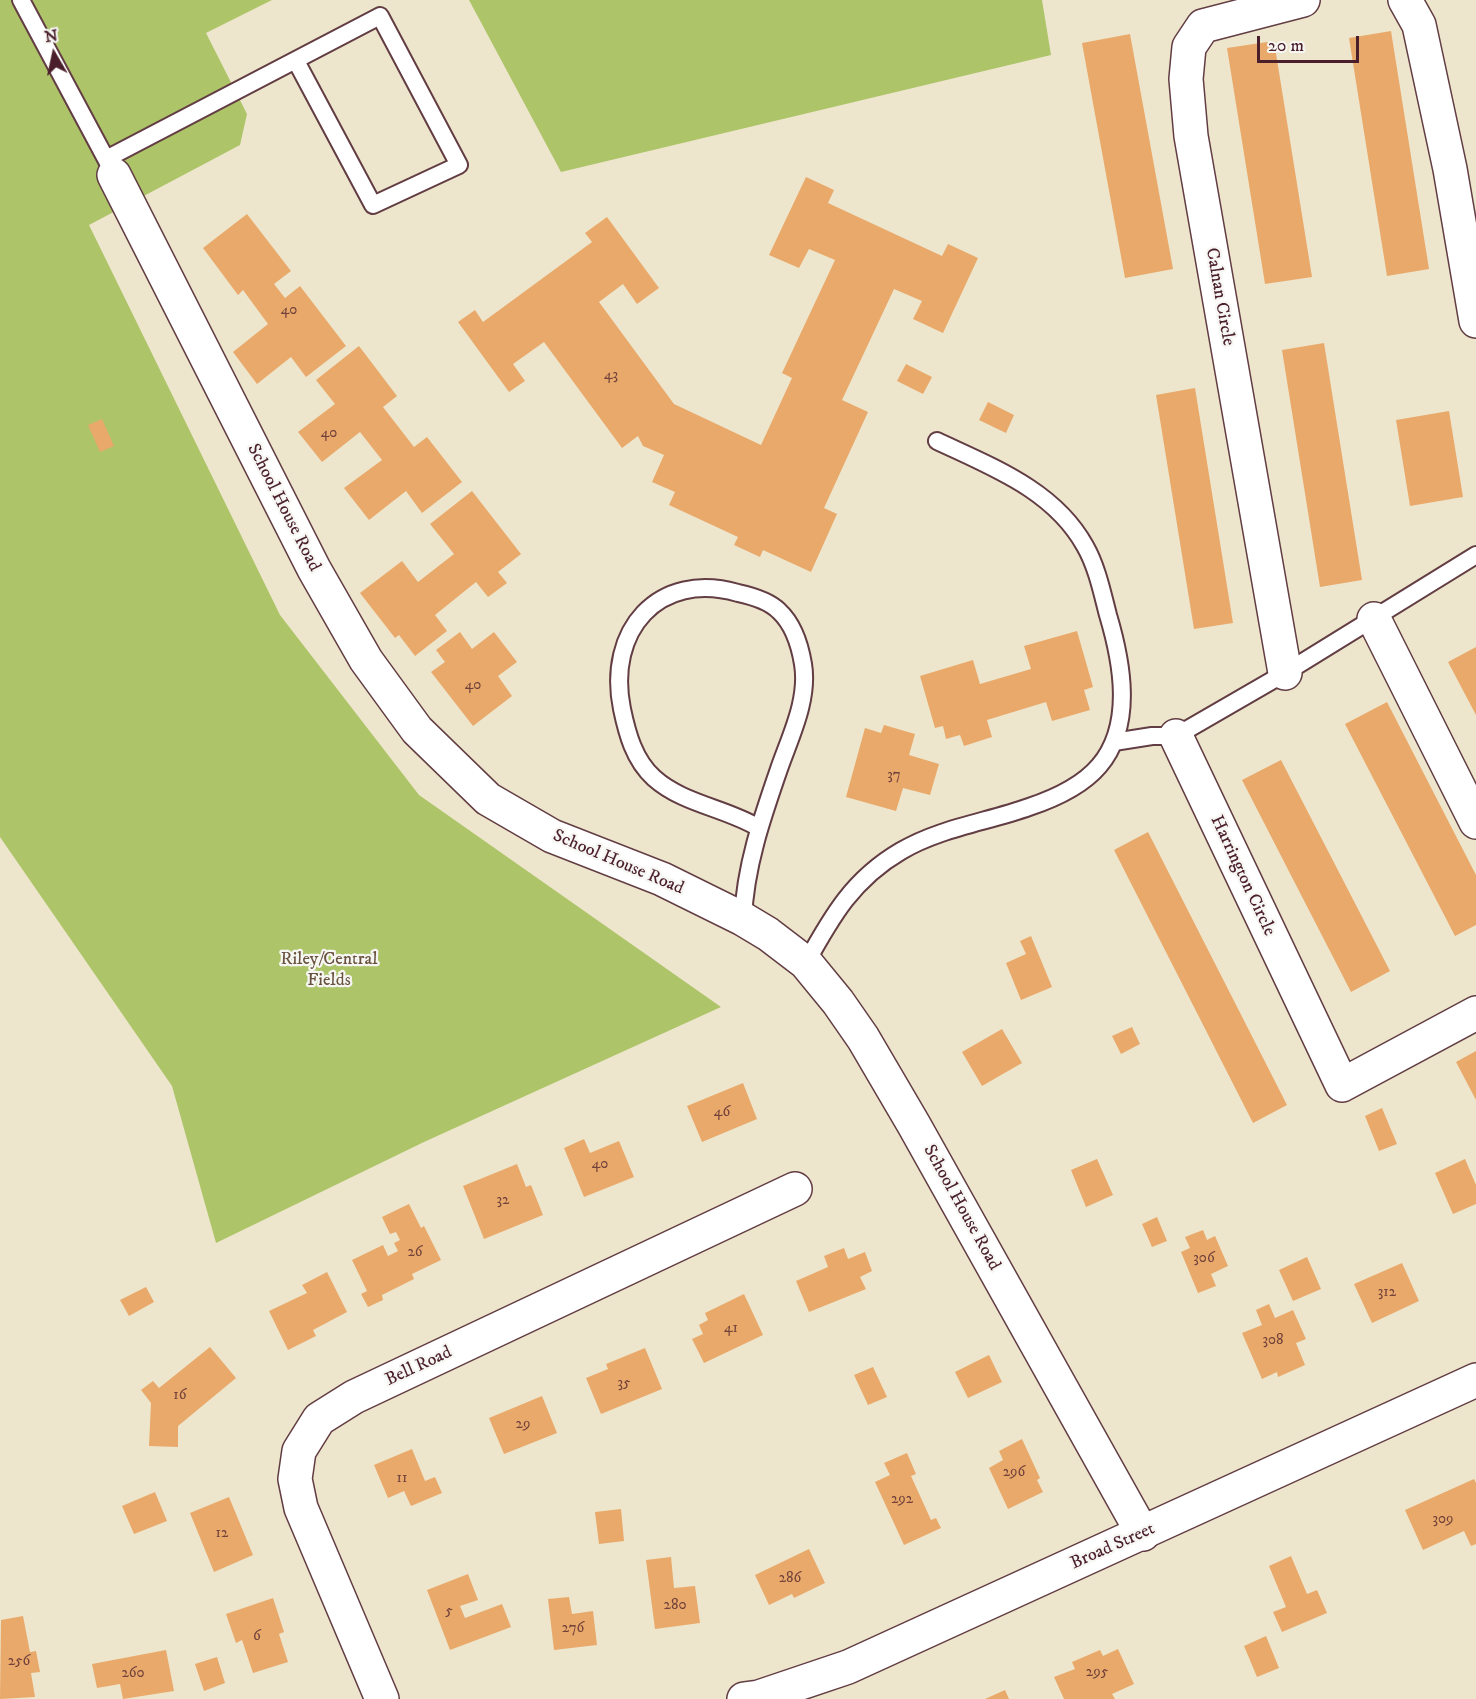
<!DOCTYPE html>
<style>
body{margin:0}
#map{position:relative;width:1476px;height:1699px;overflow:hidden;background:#ede6cc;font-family:"IM FELL DW Pica",serif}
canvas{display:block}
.north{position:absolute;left:24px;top:24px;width:60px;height:60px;-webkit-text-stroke:4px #f6f6f2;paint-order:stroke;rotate:351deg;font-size:16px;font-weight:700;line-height:24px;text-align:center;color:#4a1f2b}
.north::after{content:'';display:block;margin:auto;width:21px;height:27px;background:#4a1f2b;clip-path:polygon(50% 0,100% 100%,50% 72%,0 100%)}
.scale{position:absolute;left:1257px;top:36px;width:102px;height:27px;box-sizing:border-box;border:3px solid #4a1f2b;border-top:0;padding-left:8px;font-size:18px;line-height:21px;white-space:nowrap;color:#4a1f2b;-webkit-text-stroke:4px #f6f6f2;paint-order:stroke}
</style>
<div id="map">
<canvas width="1476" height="1699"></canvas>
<div class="north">N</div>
<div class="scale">20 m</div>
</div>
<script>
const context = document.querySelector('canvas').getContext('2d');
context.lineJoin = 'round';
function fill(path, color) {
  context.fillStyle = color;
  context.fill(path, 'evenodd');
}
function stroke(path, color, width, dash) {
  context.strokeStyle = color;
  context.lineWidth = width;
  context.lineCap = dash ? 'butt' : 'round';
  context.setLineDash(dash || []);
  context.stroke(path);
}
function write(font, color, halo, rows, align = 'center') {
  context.font = font + ' "IM FELL DW Pica",serif';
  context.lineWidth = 4.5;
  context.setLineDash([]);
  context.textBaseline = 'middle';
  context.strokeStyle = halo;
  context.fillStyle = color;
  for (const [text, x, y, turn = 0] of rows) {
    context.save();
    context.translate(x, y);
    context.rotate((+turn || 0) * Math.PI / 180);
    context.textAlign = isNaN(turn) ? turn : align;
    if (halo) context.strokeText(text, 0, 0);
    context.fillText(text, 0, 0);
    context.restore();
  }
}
const green = new Path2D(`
 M0,0H272L206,33L247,114L240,145L89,225L280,615L419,795L721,1007L424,1142L216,1243L172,1086L0,837Z
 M469,0H1042L1051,55L561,172Z`);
const building = new Path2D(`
 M1391,31L1429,269L1387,276L1349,38Z
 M1130,34L1173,269L1125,278L1082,43Z
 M1274,41L1312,277L1265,284L1227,48Z
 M806,177L834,190L828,203L942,256L948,244L978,258L943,333L913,319L922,301L894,289L842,400L868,412L824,508L837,514L811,572L763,550L760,557L734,545L738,537L669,505L675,492L652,482L664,455L643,446L638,436L622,448L544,342L513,364L525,381L509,392L458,322L475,310L483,322L592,242L585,233L607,217L659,288L637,304L623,284L599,302L674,404L761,445L792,378L782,373L835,260L809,249L799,268L769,255Z
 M247,214L291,271L274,284L285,298L300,286L346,346L306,377L291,357L257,384L233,352L268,324L243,290L238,295L203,248Z
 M1324,343L1362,580L1320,587L1282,350Z
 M359,346L397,396L383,407L414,447L427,437L462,482L422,513L406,491L369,520L344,488L382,460L360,432L322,462L298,432L335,404L316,380Z
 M906,364L932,377L923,394L897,381Z
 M1195,388L1233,623L1194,629L1156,395Z
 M988,402L1014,415L1006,433L979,420Z
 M1449,411L1463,497L1410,506L1396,420Z
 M102,419L114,446L100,452L88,425Z
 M472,491L521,554L498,572L507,583L488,597L476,582L435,615L447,631L415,656L399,635L395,638L360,593L402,561L418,582L454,554L430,524Z
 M1077,631L1093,687L1084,690L1090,710L1052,721L1046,702L987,720L992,737L964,746L960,735L946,739L943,726L935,728L920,676L973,660L980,684L1031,669L1024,646Z
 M460,632L472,649L494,632L517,662L498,676L512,696L473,726L431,672L445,662L436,650Z
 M1476,647V715L1448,662Z
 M1387,702L1476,875V925L1455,936L1345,724Z
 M884,725L915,734L909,755L939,764L930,795L903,788L896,811L846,797L865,728L881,733Z
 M1281,760L1390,971L1351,992L1242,780Z
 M1148,832L1287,1105L1253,1123L1114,850Z
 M1031,936L1052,987L1021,1000L1006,963L1026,954L1020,941Z
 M1132,1027L1140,1044L1121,1054L1112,1036Z
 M1002,1029L1022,1063L982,1086L962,1052Z
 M1476,1051V1100L1456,1062Z
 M743,1083L757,1119L702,1142L687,1106Z
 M1382,1108L1397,1144L1379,1151L1365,1116Z
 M584,1139L590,1153L619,1141L634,1177L584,1197L564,1148Z
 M1097,1159L1113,1195L1086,1207L1071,1170Z
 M1465,1159L1476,1185V1204L1453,1214L1435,1173Z
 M517,1164L526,1187L531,1185L543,1215L484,1239L463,1186Z
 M409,1204L421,1228L424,1226L441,1260L412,1274L414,1279L382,1295L383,1300L368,1307L361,1294L367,1291L352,1260L383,1245L388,1256L398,1251L394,1243L400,1240L396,1232L390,1234L382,1217Z
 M1157,1217L1167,1241L1152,1247L1142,1224Z
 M1203,1230L1207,1240L1215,1236L1228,1266L1211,1274L1216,1286L1198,1293L1181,1252L1190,1248L1185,1237Z
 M844,1248L848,1259L865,1252L872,1271L860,1277L866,1289L809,1312L796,1281L828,1267L824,1256Z
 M1307,1257L1321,1289L1293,1301L1279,1270Z
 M1402,1263L1419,1301L1372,1323L1354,1284Z
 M327,1272L347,1312L313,1330L316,1336L288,1350L269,1311L307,1293L302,1285Z
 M146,1287L154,1302L129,1316L120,1300Z
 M744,1294L763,1335L704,1363L692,1339L703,1334L699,1325L708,1320L705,1313Z
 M1269,1304L1275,1318L1293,1310L1306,1339L1296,1343L1305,1365L1278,1377L1277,1372L1262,1379L1242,1333L1262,1325L1256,1310Z
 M210,1347L236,1378L178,1426V1447L149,1446L151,1403L141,1390L153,1381L159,1388Z
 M645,1348L662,1389L601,1414L586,1378L608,1369L606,1364Z
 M989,1355L1002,1382L968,1398L955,1372Z
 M873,1367L887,1397L868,1405L854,1375Z
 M542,1396L557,1433L504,1454L489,1418Z
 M1022,1439L1040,1478L1037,1480L1043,1492L1008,1509L989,1468L1003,1460L999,1451Z
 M412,1449L425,1481L435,1477L442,1493L411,1506L404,1491L388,1498L374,1465Z
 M907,1453L916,1474L911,1476L931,1520L936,1518L941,1528L904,1545L875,1482L890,1475L884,1463Z
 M1474,1479L1476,1483V1544L1471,1546L1464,1531L1423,1550L1405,1510Z
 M155,1492L167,1521L134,1534L122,1506Z
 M229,1497L253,1555L214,1572L190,1513Z
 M621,1509L624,1541L599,1544L595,1512Z
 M809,1549L825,1583L794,1598L792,1594L769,1605L755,1575Z
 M1291,1556L1307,1594L1317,1590L1327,1613L1282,1632L1273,1612L1286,1607L1269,1566Z
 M671,1557L674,1588L695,1586L700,1623L655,1629L646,1560Z
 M468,1574L478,1600L460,1606L465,1618L502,1604L511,1627L450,1650L427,1590Z
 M569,1597L572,1614L593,1611L597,1645L554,1650L548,1599Z
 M273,1598L284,1632L279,1634L288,1662L253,1673L242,1640L236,1643L226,1614Z
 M23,1616L30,1652L36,1651L40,1672L31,1673L35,1697L0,1699L1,1620Z
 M1266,1636L1279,1668L1257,1677L1244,1646Z
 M1118,1649L1134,1684L1112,1694L1115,1699H1064L1054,1677L1075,1669L1072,1662L1100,1650L1103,1656Z
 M166,1650L174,1691L123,1699L120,1684L97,1688L92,1664Z
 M217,1657L225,1683L204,1691L195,1664Z
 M1005,1690L1009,1699H985Z`);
const lane = new Path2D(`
 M21,0L106,159
 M114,175L106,159L380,16L459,165L373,205L296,61
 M1114,742L1152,736H1176L1285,673L1476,555
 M743,919C745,867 762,818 779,769C790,737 809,700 803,664C800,646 793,624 779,611C769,601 752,596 738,593C658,570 606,631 622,709C627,733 634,760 654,778C683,804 726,808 759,828
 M806,963C832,916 853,879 901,851C940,828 987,822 1029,807C1053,799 1082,786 1099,766C1134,725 1122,662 1108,615C1102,592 1097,567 1085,546C1054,490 992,467 937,441`);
const street = new Path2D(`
 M1405,0L1419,25L1450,169L1476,321
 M114,175L314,569L366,660L417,730L488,799L552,836L662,879L743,919L768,934L806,963L838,1002L863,1038L914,1125L1143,1534
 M1374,619L1476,822
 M1285,673L1191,136L1186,79L1189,47L1203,26L1303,0
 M1176,736L1342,1085L1476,1013
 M382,1699L301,1508L295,1479L299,1451L319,1419L354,1397L795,1189`);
const secondary = new Path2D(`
 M744,1699L759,1697L848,1667L1476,1380`);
const numberNames = [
 ["40",289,311],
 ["43",611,376],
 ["40",329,434],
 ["40",473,686],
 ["37",894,776],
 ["46",722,1113],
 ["40",600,1165],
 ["32",503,1201],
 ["26",415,1253],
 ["306",1204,1259],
 ["312",1387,1293],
 ["41",731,1329],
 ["308",1273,1341],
 ["35",624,1384],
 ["16",180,1396],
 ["29",523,1425],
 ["296",1014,1473],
 ["11",402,1479],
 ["292",902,1500],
 ["309",1443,1520],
 ["12",222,1534],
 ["286",790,1579],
 ["280",675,1606],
 ["5",449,1612],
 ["276",573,1629],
 ["6",257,1637],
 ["256",19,1662],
 ["295",1097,1673],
 ["260",133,1674]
];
const streetNames = [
 ["Calnan Circle",1219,297,80],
 ["School House Road",283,508,63],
 ["School House Road",618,863,23],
 ["Harrington Circle",1242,876,65],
 ["School House Road",961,1208,61],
 ["Bell Road",419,1367,-25],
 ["Broad Street",1113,1547,-24]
];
const parkNames = [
 ["Riley/Central",329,960],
 ["Fields",329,981]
];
fill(green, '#aec469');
fill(building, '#e9a96b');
stroke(lane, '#623d43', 20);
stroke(street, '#623d43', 36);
stroke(secondary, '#623d43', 36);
stroke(lane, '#fff', 16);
stroke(street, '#fff', 33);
stroke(secondary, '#fff', 33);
write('15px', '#72423b', null, numberNames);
write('18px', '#4a1f2b', '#f6f6f2', streetNames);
write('18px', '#68513e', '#f6f6f2', parkNames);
</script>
